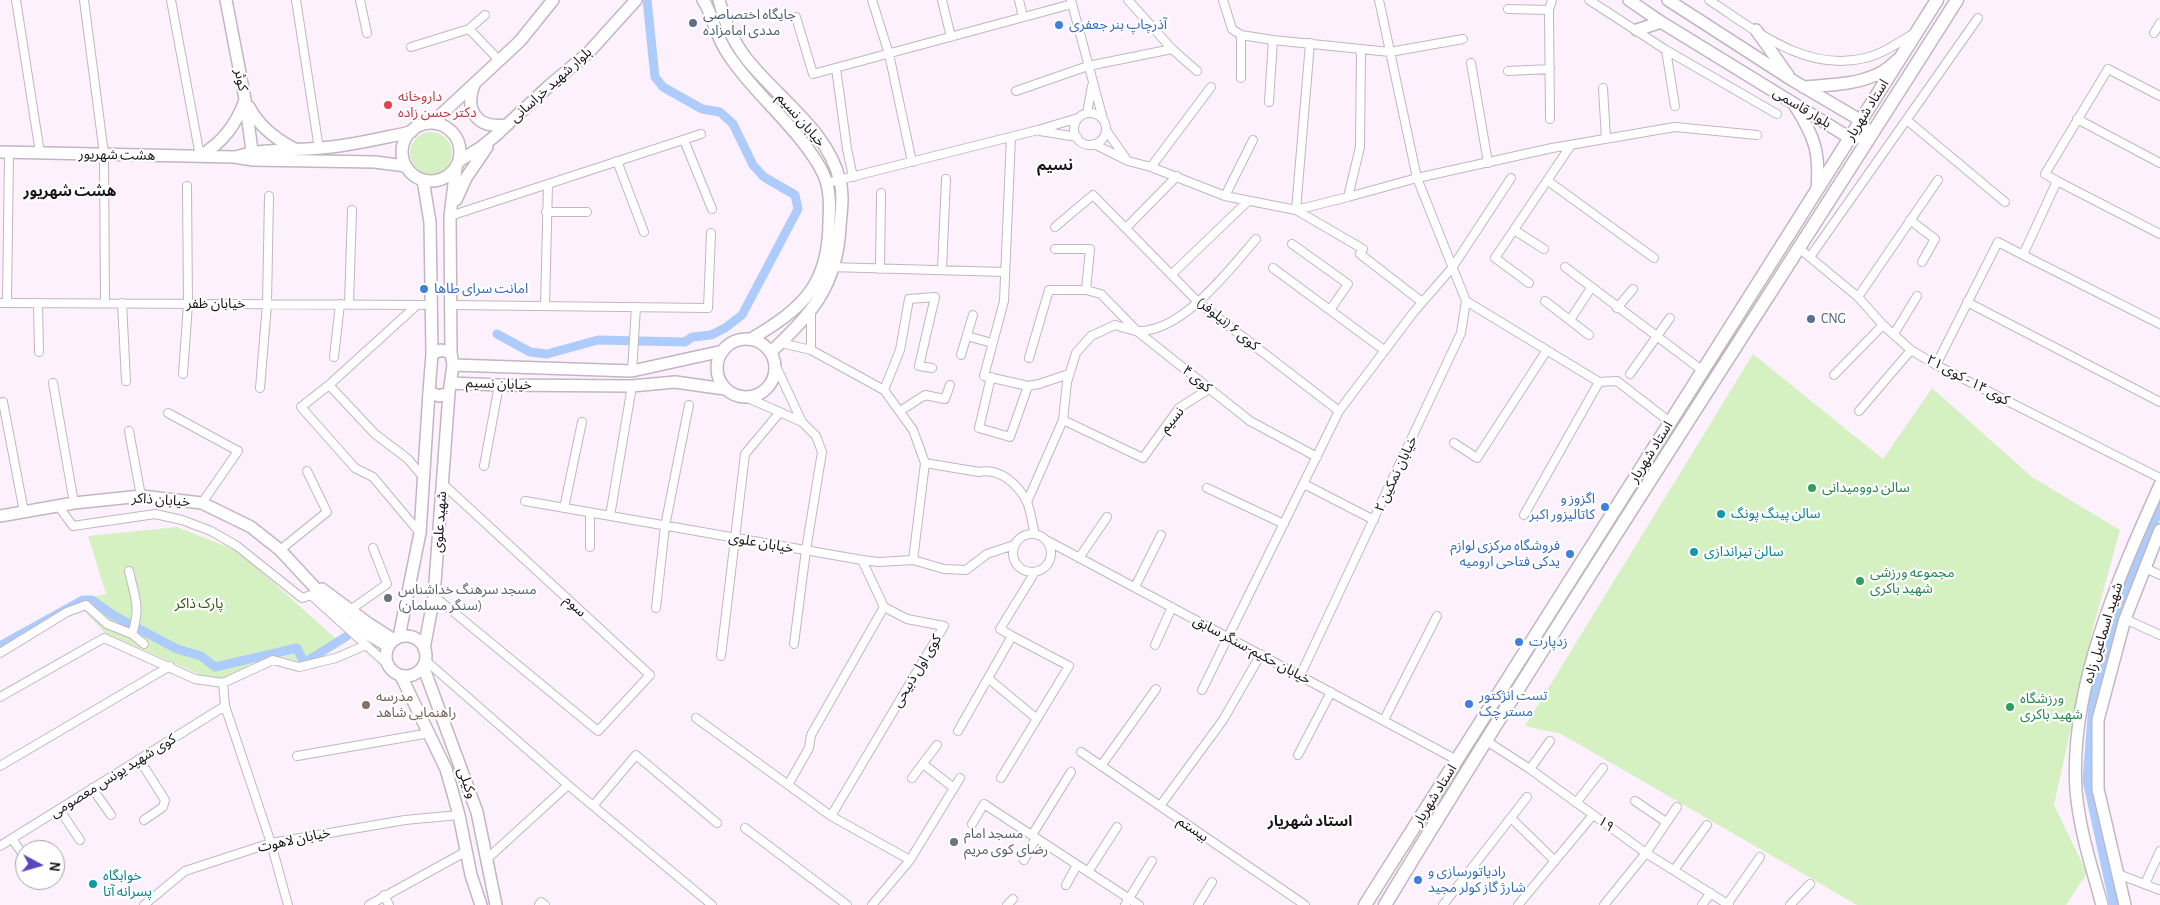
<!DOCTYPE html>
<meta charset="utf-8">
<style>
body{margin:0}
#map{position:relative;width:2160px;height:905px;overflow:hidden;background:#fdf1fe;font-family:"Alegreya Sans",sans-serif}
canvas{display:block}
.north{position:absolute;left:15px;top:840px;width:50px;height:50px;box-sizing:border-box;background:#fff;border:1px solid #a3a1a3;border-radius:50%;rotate:96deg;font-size:14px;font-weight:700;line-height:20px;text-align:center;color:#191519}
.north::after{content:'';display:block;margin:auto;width:18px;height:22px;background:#5d44bc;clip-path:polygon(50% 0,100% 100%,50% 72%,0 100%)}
</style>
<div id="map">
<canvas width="2160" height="905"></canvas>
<div class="north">N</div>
</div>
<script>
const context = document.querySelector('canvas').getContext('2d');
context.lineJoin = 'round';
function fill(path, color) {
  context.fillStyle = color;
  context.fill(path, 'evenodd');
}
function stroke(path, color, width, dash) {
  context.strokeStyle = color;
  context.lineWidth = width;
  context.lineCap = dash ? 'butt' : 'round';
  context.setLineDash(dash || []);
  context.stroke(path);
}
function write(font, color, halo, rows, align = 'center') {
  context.font = font + ' "Alegreya Sans","Noto Sans Arabic",sans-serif';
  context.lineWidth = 4.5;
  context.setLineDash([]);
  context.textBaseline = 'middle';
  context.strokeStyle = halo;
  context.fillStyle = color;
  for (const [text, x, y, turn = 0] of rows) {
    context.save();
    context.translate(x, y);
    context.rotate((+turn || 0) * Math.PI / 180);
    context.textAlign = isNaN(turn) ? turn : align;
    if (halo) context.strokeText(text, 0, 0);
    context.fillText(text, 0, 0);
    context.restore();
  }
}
const green = new Path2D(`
 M410 153a21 21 0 1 1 42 0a21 21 0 1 1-42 0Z
 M1753,354L1883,459L1932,388L2032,477L2120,530L2092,632L2054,805L2087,873L2066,905H1857L1561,734L1525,726Z
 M177,527L238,551L342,644L323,656L301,662L276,655L265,656L225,679H210L105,633L75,601L106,594L88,536Z`);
const canal = new Path2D(`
 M497,334L530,352L547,354L598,340L685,342L692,337L711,335L725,328L742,315L798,209L795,195L764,177L753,165L733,124L720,112L702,109L663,87L655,77L647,0
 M0,646L83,600H92L113,615L177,649L201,656L215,667L297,648L304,663L347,636
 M2114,905L2087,780L2094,691L2116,618L2160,507`);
const street = new Path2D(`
 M16,0L40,153
 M84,0L104,154L105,303
 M171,0L200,156
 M296,0L319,149
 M360,0L367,33
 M872,0L889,54L912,162
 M942,0L951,37
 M1019,0L1023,17
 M1071,0L1103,119
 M1128,0L1172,49L1197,71
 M1223,0L1232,29L1241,35L1273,40L1390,52L1463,39
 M1589,0L1666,50L1777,114
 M1709,0C1755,30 1806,73 1865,58C1882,54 1898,43 1913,34
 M1508,9L1549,10
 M796,17L813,74L1072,4
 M469,29L499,60
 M2154,33L2160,23
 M1310,43L1296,210L1363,249L1360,254L1422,302
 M411,47L469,29L485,15
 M1666,50L1675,106
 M1471,63L1488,163
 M836,68L847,149L853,177
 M1508,71L1550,69
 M1241,78V35
 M1603,88L1606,139
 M1016,91L1088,66L1172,49
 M1269,102L1273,40
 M1087,113L1092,86
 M1074 129a16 16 0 1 1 32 0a16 16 0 1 1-32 0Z
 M1550,119L1549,10L1552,0
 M2077,119L2160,163
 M1908,121L2005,202
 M1106,130L1127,160
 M1040,131L1077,137
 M1011,137L1004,301L984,376L1028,386L1039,384L1069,374
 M684,140L712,209
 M1094,144L1128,161L1151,167L1225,196L1296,210L1348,197L1417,178L1552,148L1675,127L1757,135
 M617,161L644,232
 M1151,167L1211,87
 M1548,181L1654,258
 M2057,181L2160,234
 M827,183L1038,130L1078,118
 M1225,196L1253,140
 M1348,197L1360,147L1361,49
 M546,212H587
 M450,216L701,134
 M1910,220L1935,239L1922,262
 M1055,227L1093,195L1199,303L1339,411
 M1126,228L1177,176
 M1514,230L1544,249
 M1292,244L1348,284L1330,310
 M1055,249H1090L1086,290
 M1800,249L1858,297L1883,325L1911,350L1936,365L2160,478
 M2023,255L2160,324
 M1810,257L1978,18
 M830,267L1004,272
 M1565,267L1703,371
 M1273,268L1384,350
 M880,269L881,193
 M942,270L946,179
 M1172,274L1247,202
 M1529,283L1495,258L1571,145
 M1858,297L1938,180
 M1466,301L1599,382L1617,381L1670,422
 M1545,301L1589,335
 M1967,302L2160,402
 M0,303L433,305
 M7,303L9,152
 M38,303L39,352
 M122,303L126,381
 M349,304L352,210
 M417,305L329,385L301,407L355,468L373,477L420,533
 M451,305L708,308L711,233
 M545,306L548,184
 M1617,308L1633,289
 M1570,320L1591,288
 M1894,334L1917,296
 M967,336L992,343
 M781,343L811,350L884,390L913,430L925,463L913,560
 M811,350V312
 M961,355L973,315
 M334,357L340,304
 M1029,358L1049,290H1086L1101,294L1137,331L1250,421L1317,457
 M775,364L802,422L816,436L822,452L806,550L794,644
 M1936,365L1998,242L2023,255L2057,181L2045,174L2108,69L2160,96
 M632,371L636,307
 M183,374L188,304L187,186
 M1630,374L1670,318
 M1834,375L1883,325
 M991,377L979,428L1010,437L1028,386
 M53,383L74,503
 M329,385L375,434L408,459L423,477
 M260,388L267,304L269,196
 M884,390L900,350L909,299L935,297L919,366L932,368
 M748,398L802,422
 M3,402L24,512
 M900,411L925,395L945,399L950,385
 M1859,411L1911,350
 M168,413L238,451L202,503
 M1063,420L1143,458L1179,408L1209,389
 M129,431L141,496
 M1454,443L1477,458L1547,350
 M925,463L979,472C1000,468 1018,484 1027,502C1031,511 1032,524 1035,534
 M484,466L499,385
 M1304,484L1374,520
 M1207,488L1284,524
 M525,501L862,560L879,562L913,560L944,569L966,570L987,554L1014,545
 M1027,502L1063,420L1067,382L1076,353L1091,336L1115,325C1122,327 1130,330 1137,331C1182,333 1229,270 1256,239
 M59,507L73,526L155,514L182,520L211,531L237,546L302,598L311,595L387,664
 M564,508L582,422
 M1524,515L1599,382
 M610,516L632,386
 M1013 553a19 19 0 1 1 38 0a19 19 0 1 1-38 0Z
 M1046,540L1457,760
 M590,547V513
 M280,550L327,512L307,471
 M1079,558L1107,517
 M2145,568L2160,575
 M129,571C135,598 141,607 132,634
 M1135,587L1161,535
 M434,596L598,731L650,675L443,484
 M656,608L665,526L689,405
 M350,610L387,584L373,548
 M2125,619L2160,635
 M1155,645L1172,607
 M0,653L67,612L86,605L107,624L132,634L144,644
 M721,656L745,454L780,412
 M425,660L568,785L712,905
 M1300,676L1461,333L1466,301L1417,178L1379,0
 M989,679L1037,719
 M223,683L225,706L271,843L288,905
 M1202,690L1339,411L1413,313L1452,268L1511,178
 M0,697L104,638L195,679L223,683L273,660L299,667L336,658L366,645
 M696,718L831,816L910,860
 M1384,720L1437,616
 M958,731L1012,636L1000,629L1035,572
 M1485,740L1530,769L1646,853L1729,905
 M1081,752L1305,905
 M1298,755L1331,692
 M297,756L430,733
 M139,759L165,800L163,807L144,820
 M923,764L954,788
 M0,766L170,666
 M1101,766L1156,689
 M1530,769L1550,741
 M912,778L937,745
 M1001,778L1069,666L1012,636
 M788,785L809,748L811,735L884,607
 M92,788L111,815
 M1635,801L1666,822
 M1576,803L1603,768
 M593,806L636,755L717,823
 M1160,806L1223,720L1261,654
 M59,809L80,840
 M831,816L944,626L907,619L884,607L862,560
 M1511,818L1555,861
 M972,824L984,804L1139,905
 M745,828L847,905
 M1032,835L1071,772
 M12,839L25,857
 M0,846L225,706
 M488,858L568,785
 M1024,860L1036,838
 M1674,870L1707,825
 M1088,872L1117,827
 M2118,874L2160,890
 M42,880L44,883
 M2145,884L2160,851
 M1066,885L1077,865
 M384,895L389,905
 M1728,903L1760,857
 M144,905L185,871L271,843L405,820L459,815
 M369,905L465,852
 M539,905L541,902L545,905
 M872,905L910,860L960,778
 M1007,905L1013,899
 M1125,905L1152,861
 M1198,905L1212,882
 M1443,905L1527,797
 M1518,905L1593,815
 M1604,905L1646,853L1677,807
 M1702,905L1711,893
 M1790,905L1810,884`);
const secondary = new Path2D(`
 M226,0L245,99L253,158
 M703,0C710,10 713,23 718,35C722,45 728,55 735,64C761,100 803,133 823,173C830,188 830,204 829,221C829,285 803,308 751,339
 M719,0C725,22 732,40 746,58C777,98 828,130 840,181C844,196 841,212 840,227C837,286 812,313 771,352
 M1629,0L1661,22L1850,138L1871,136L1860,120L1792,80L1668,0
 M1637,30L1661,22
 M1756,30L1788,75
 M474,85C464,111 478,129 506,125
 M1803,87C1828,85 1855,85 1878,74C1885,71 1892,65 1897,60
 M1795,106C1815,137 1820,153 1817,189
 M249,107C259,126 274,138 293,148
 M432,123L520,41L553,0
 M402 152a29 29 0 1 1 58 0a29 29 0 1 1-58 0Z
 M0,152L234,157L253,160L375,162L406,166
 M200,156C223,142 236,125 245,100
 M236,157C264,148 291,151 320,148C351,146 381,138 411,132
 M459,161L480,148L495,136L550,85L589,52L636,0
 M423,180L430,222L432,354
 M456,200L466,178L487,147
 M717 368a29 29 0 1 1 58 0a29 29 0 1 1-58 0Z
 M441,350L451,353L453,365L449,393L439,396L429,392L432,354Z
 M451,353L450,216L456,168
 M453,365L632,371L723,351
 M451,383L499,385L632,386L675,382L725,389
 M0,516L74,503L141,496L202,503L251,527L280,550L347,622L388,646
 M322,589L369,624L394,640
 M386 656a20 20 0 1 1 40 0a20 20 0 1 1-40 0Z
 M399,637L420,533L429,392
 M424,649L434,596L449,393
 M423,666L477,812L496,905
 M401,676L446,769L459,815L471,875L481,905
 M2102,905C2092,868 2079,829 2076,790C2069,688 2119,576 2160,485
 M2125,905L2098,789V720L2125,619L2160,530`);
const primary = new Path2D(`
 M1365,905L1937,0
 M1385,905C1570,600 1766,302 1957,0`);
const markers = [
 [693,23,5,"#5c6f8a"],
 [1059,25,5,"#3f7fe0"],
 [388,105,5,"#e0444e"],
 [424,289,5,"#3f7fe0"],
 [1811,319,5,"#5c6f8a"],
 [1812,488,5,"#2e9e5b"],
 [1605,507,5,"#3f7fe0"],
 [1721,514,5,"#0f9aa8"],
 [1694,552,5,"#0f9aa8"],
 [1570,554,5,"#3f7fe0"],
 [1860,581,5,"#2e9e5b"],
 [388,598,5,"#6b7280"],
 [1519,642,5,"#3f7fe0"],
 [1469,704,5,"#3f7fe0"],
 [366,705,5,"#8d6e63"],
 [2010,707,5,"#2e9e5b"],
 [954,842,5,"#6b7280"],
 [1418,880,5,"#3f7fe0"],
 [93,884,5,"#0f9aa8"]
];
const serviceNames = [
 ["جایگاه اختصاصی",703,15],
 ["مددی امامزاده",703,31],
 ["CNG",1821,319]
];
const shopNames = [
 ["آذرچاپ بنر جعفری",1069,25],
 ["امانت سرای طاها",434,289],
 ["اگزوز و",1595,499,"right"],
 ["کاتالیزور اکبر",1595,515,"right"],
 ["فروشگاه مرکزی لوازم",1560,546,"right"],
 ["یدکی فتاحی ارومیه",1560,562,"right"],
 ["زدپارت",1529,642],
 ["تست انژکتور",1479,696],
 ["مستر چک",1479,712],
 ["رادیاتورسازی و",1428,872],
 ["شارژ گاز کولر مجید",1428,888]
];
const streetNames = [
 ["کوثر",241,80,79],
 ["بلوار شهید خراسانی",551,85,-42],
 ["بلوار قاسمی",1802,108,31],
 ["استاد شهریار",1867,110,-58],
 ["خیابان نسیم",801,120,49],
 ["هشت شهریور",117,155,1],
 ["خیابان ظفر",216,304],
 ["کوی ۶ (نیلوفر)",1228,324,39],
 ["کوی ۴",1197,379,39],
 ["کوی ۱۴ - کوی ۲۱",1968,380,28],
 ["خیابان نسیم",499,384,2],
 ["نسیم",1172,420,-50],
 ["استاد شهریار",1651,452,-58],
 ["خیابان نمکین ۲",1396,474,-65],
 ["خیابان ذاکر",161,500,4],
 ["شهید علوی",440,522,-86],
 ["خیابان علوی",761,543,10],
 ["سوم",575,606,43],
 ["شهید اسماعیل زاده",2103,633,-73],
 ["خیابان حکیم-سنگر سابق",1252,650,28],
 ["کوی اول ذبیحی",917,671,-59],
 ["کوی شهید یونس معصومی",113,776,-32],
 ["وکیلی",467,783,70],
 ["استاد شهریار",1435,795,-58],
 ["۱۹",1606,824,36],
 ["بیستم",1193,829,34],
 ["خیابان لاهوت",294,840,-12]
];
const healthNames = [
 ["داروخانه",398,97],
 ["دکتر حسن زاده",398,113]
];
const leisureNames = [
 ["سالن دوومیدانی",1822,488],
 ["مجموعه ورزشی",1870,573],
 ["شهید باکری",1870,589],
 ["ورزشگاه",2020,699],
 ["شهید باکری",2020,715]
];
const cultureNames = [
 ["سالن پینگ پونگ",1731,514],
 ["سالن تیراندازی",1704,552],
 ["خوابگاه",103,876],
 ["پسرانه آتا",103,892]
];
const worshipNames = [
 ["مسجد سرهنگ خداشناس",398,590],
 ["(سنگر مسلمان)",398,606],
 ["مسجد امام",964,834],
 ["رضای کوی مریم",964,850]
];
const parkNames = [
 ["پارک ذاکر",199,604]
];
const educationNames = [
 ["مدرسه",376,697],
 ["راهنمایی شاهد",376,713]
];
const neighbourhoodNames = [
 ["نسیم",1055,165],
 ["هشت شهریور",70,191],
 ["استاد شهریار",1310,821]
];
fill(green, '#d5f1c2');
stroke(canal, '#aeccfb', 9);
stroke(street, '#c1b6c2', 10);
stroke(secondary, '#c1b6c2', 14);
stroke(primary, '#c1b6c2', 15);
stroke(street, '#fff', 8);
stroke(secondary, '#fff', 11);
stroke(primary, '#fff', 12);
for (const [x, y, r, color] of markers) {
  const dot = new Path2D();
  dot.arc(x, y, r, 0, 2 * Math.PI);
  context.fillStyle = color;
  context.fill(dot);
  stroke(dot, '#fff', 2);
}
write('14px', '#4e5e75', '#fff', serviceNames, 'left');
write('14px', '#366cbe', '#fff', shopNames, 'left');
write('14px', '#191519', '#fff', streetNames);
write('14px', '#be3a42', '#fff', healthNames, 'left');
write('14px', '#27864d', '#fff', leisureNames, 'left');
write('14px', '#0d838f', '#fff', cultureNames, 'left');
write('14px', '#5b616d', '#fff', worshipNames, 'left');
write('14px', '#31530c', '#fff', parkNames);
write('14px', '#785e54', '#fff', educationNames, 'left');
write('bold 15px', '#191519', '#fff', neighbourhoodNames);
</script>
